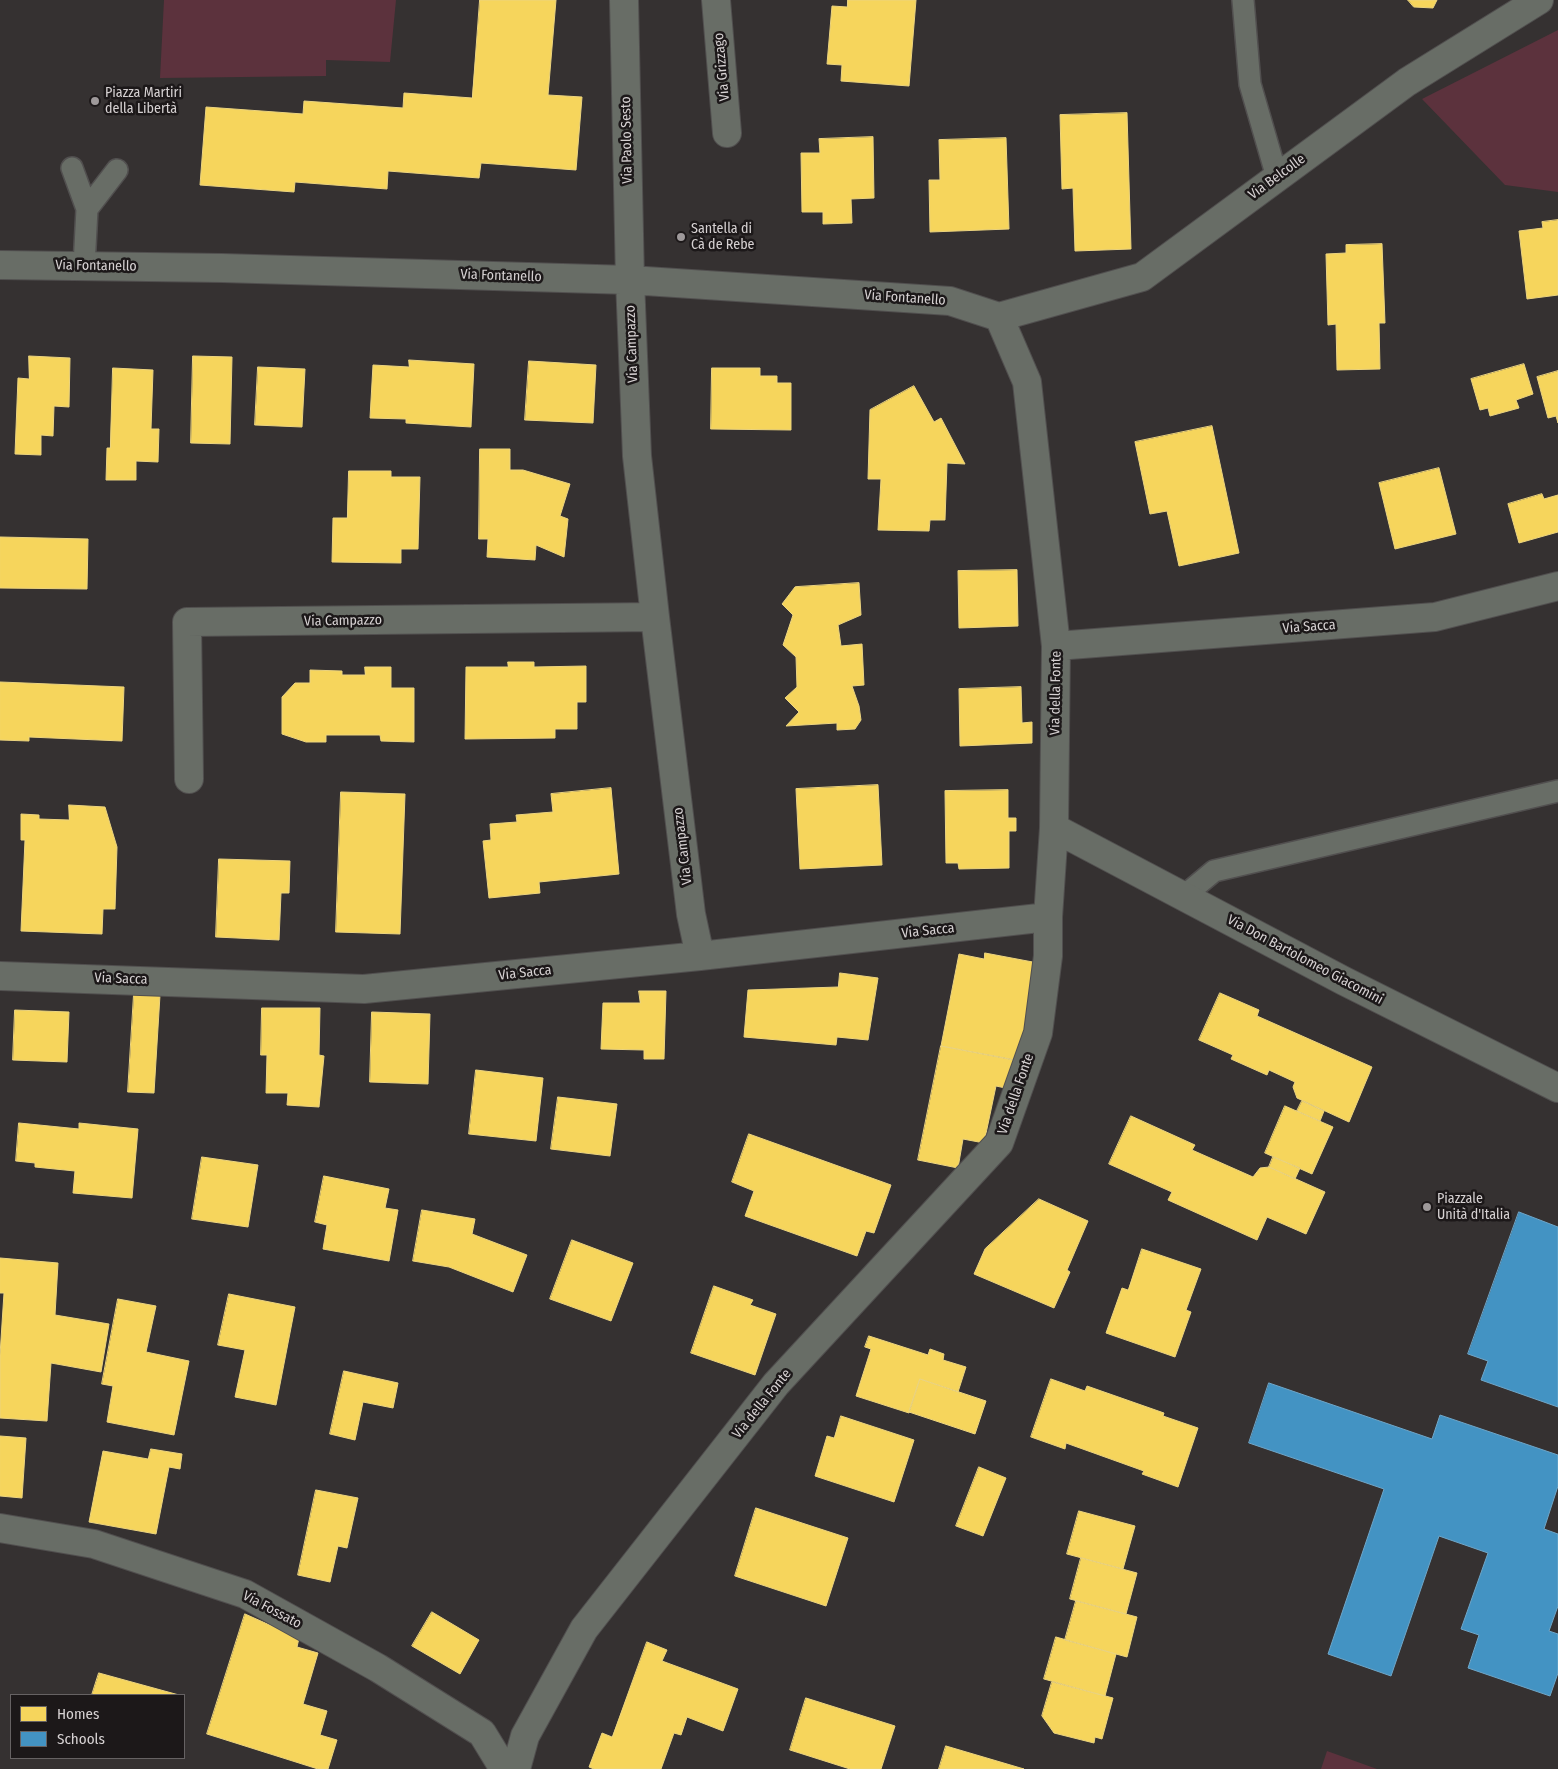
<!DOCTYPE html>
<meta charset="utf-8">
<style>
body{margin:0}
#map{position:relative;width:1558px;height:1769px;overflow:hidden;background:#353131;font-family:"Fira Sans Condensed",sans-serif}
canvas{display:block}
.legend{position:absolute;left:10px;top:1694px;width:175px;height:65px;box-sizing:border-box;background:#1c1819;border:1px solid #666263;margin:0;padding:6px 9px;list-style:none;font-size:15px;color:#d6d1d2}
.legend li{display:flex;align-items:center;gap:10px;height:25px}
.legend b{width:25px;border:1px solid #666263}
</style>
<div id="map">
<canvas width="1558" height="1769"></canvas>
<ul class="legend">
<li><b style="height:14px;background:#f6d55c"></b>Homes</li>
<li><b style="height:14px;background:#4393c3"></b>Schools</li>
</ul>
</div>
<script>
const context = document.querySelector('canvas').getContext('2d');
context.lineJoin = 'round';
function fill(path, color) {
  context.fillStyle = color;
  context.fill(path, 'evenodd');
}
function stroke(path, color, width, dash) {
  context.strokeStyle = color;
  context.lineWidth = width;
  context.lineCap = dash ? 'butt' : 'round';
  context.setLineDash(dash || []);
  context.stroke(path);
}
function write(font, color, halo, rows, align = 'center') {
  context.font = font + ' "Fira Sans Condensed",sans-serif';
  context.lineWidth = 5;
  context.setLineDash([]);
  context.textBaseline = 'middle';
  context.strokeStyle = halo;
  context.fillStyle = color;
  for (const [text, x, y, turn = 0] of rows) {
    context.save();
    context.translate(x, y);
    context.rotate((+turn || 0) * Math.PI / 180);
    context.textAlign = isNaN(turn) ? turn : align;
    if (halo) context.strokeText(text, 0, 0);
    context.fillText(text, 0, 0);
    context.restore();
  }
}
const green = new Path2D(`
 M164,0H396L390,62L326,60V76L160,78Z
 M1558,30V192L1505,185L1422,99Z
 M1327,1751L1377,1769H1321Z`);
const homes = new Path2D(`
 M480,0H556L548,95L582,97L576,170L481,163L479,178L388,171L387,189L295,182L294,192L200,185L206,107L303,114L304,101L403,108L404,93L472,98Z
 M848,0H916L909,86L841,81L842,65L827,64L832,6L847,7Z
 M1408,0H1437L1433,8L1414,7Z
 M1127,113L1131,249L1075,251L1073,188L1062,189L1060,115Z
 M873,137L874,198L851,199L852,223L823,224V212H802L801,153H820L819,139Z
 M1006,138L1009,229L930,232L929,180H940L939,140Z
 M1558,220V295L1527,299L1519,231L1543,228L1542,222Z
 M1382,244L1385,323H1379L1380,369L1337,370L1336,324L1328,325L1326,254L1346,253V245Z
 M29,356L70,358L69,407L54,406L53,436L41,435V455L15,454L18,378L29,379Z
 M193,356L232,357L230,444L191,443Z
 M409,360L474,364L471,427L406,423V419L370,418L373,365L409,367Z
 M529,361L596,365L593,423L525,420Z
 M1524,364L1533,394L1516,400L1519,408L1490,416L1488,408L1480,410L1471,379Z
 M258,367L305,369L302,427L255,425Z
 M113,368L153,370L151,429H159L158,462L136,461V480H106L107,448H110Z
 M712,368H760V376H777V383H791V430L711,429Z
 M1558,371V423L1556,416L1548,418L1537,377Z
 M914,386L934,422L941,418L965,464L947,463L945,520H930L929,531L878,530L881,479H868L870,410Z
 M1212,426L1239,553L1179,566L1167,511L1150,514L1135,442Z
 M480,449H510V470H523L570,484L560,516L568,519L564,557L536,545L535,560L487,557L488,539H479Z
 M1439,468L1456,534L1395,549L1379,483Z
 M349,471H391V477H420L418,549H401V563L332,562L333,518H347Z
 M1542,494L1544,499L1558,495V532L1519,543L1508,504Z
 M0,537L88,539L87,589L0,588Z
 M1017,570L1018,626L959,628L958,571Z
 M859,583L861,615L838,625L841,646L862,644L864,685L852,686L859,706L861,720L855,729L837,730V723L786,726L799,712L785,698L797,687L796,657L783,645L793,615L782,604L795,587Z
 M508,662H534V667L586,666V702H577V729H555V738L465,739L466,667H508Z
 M365,667H391V688H414V742L381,741L380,735H326V742H306L282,734V697L295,683H310V670L342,671V675H365Z
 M0,682L124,687L122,741L29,737V741L0,740Z
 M1021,687L1022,723L1032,722V743L960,746L959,689Z
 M878,785L882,865L800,869L796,789Z
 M611,788L619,874L539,882L540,893L489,898L483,841L491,840L490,824L517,822L516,815L553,812L551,794Z
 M1008,790V818H1016V831H1009V868L959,869L958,863H946L945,791Z
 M341,792L405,794L400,934L336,932Z
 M69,805L105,807L117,847L115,909H103L102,934L21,931L25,840H21V814L39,815V819L69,820Z
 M219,859L290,861L289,893H281L279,940L216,937Z
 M985,953L1038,963L1018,1061L941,1046L959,954L984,959Z
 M840,973L878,978L868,1040L837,1037L836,1045L744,1037L748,990L838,987Z
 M639,991H666L664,1059H644V1050L601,1049L603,1003H640Z
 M1220,993L1259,1010L1257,1016L1372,1067L1349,1122L1297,1098L1293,1087L1295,1082L1269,1070L1267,1075L1231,1059L1233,1055L1199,1040Z
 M134,994L160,995L154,1093L128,1092Z
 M262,1008H320L319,1055L324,1056L319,1107L287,1105L288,1093H266L267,1055H261Z
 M15,1010L69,1012L67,1062L13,1060Z
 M372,1012L430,1014L428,1084L370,1082Z
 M941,1046L1016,1060L1010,1089L996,1086L984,1143L963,1139L958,1168L918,1160Z
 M476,1070L543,1078L536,1141L469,1134Z
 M558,1097L617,1104L610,1156L551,1149Z
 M1302,1101L1324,1111L1320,1121L1297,1111Z
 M1285,1106L1333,1127L1312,1174L1265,1153Z
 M1131,1116L1195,1145L1192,1150L1253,1177L1260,1168L1269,1167L1325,1192L1306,1234L1267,1217L1257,1240L1168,1200L1172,1192L1109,1164Z
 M19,1123L79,1129V1123L138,1129L132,1198L73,1193L75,1171L35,1167V1163L16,1161Z
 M749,1134L891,1185L874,1233L866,1231L857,1256L745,1216L754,1191L732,1182Z
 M202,1157L258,1165L248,1227L192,1219Z
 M1273,1157L1300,1168L1295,1179L1269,1167Z
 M324,1176L389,1189L385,1208L398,1210L389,1261L323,1249L327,1225L315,1222Z
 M1039,1199L1088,1221L1067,1270L1070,1272L1054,1308L974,1274L985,1249Z
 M422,1210L475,1219L472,1234L527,1255L513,1292L449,1267L413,1261Z
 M572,1240L633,1263L611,1321L550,1299Z
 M1142,1249L1201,1269L1186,1310L1191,1312L1175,1357L1106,1333L1122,1288L1128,1290Z
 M0,1258L58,1263L55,1315L109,1324L101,1372L51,1363L47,1421L0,1418V1355L4,1293H0Z
 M714,1286L753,1300L750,1305L776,1314L755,1375L691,1353Z
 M229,1294L295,1307L276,1405L235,1397L245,1350L218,1345Z
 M118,1299L156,1306L146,1352L189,1361L174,1435L107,1422L113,1386L102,1384Z
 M869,1336L928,1355L930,1349L944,1354L943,1360L966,1367L958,1392L920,1379L909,1413L856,1396L871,1349L865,1347Z
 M344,1371L398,1383L393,1408L363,1402L355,1440L330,1434Z
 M920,1379L986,1401L975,1434L909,1412Z
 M1051,1379L1085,1391L1087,1386L1164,1413L1163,1416L1198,1428L1178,1487L1142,1474L1144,1471L1066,1443L1065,1449L1031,1437Z
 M841,1416L914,1440L894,1502L815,1476L827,1436L834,1438Z
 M0,1436L26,1438L22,1498L0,1496Z
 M151,1449L182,1454L180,1469L169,1467L156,1534L89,1522L103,1451L148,1459Z
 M979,1467L1006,1478L983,1536L956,1526Z
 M316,1490L358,1498L347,1548L338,1546L330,1582L298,1575Z
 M756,1508L848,1538L826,1606L735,1576Z
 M1079,1511L1135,1526L1123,1569L1067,1554Z
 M1081,1558L1137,1573L1126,1614L1070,1599Z
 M1076,1601L1137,1617L1127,1657L1065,1640Z
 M432,1612L479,1640L460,1674L412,1646Z
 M245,1614L299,1638L297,1647L318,1653L303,1704L327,1711L320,1735L337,1740L328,1769H318L207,1734Z
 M1056,1637L1116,1654L1105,1696L1044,1679Z
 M647,1642L667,1650L662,1661L738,1689L723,1731L687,1717L681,1735L674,1733L661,1769H594L589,1767L602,1733L612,1737Z
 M99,1673L179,1695H92Z
 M1052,1682L1113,1698L1102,1739L1095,1737L1094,1743L1054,1733L1042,1716Z
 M806,1698L895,1726L881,1769H850L790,1750Z
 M946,1746L1024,1769H939Z`);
const schools = new Path2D(`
 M1519,1212L1558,1227V1407L1481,1380L1488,1361L1468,1354Z
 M1269,1383L1432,1439L1440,1415L1558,1455V1486L1544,1529L1558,1534V1606L1549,1631L1558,1634V1673L1550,1696L1468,1668L1479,1635L1461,1629L1488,1553L1439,1536L1391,1676L1328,1654L1384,1489L1249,1443Z`);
const lane = new Path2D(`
 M1243,0L1250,84L1277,177
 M72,168L87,209
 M84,266L87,209L117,170
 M1184,896L1214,871L1558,791`);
const street = new Path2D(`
 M624,0L630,280L637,456L655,617L691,914L700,956
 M716,0L727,133
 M0,265L222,268L630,280L950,301L999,317
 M999,317L1142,277L1407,82L1539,0
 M1056,646L1435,617L1558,586
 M189,779L187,622L655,617
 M1054,828L1344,981L1558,1088
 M0,976L364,989L700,956L1048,917
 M0,1528L94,1544L245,1594L378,1668L482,1733L504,1769
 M516,1769L525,1736L584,1629L776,1384L999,1143L1038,1033L1048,956V917L1054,828L1056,646L1027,382L999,317`);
const markers = [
 [95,101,5,"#9e999a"],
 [681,237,5,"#9e999a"],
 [1427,1207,5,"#9e999a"]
];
const streetNames = [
 ["Via Grizzago",722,67,-95],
 ["Via Paolo Sesto",627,140,-91],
 ["Via Belcolle",1277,177,-36],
 ["Via Fontanello",96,266,1],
 ["Via Fontanello",501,276,2],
 ["Via Fontanello",905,298,4],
 ["Via Campazzo",632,344,-92],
 ["Via Campazzo",343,621,-1],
 ["Via Sacca",1309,627,-4],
 ["Via della Fonte",1056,693,-89],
 ["Via Campazzo",683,846,-97],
 ["Via Sacca",928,931,-6],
 ["Via Don Bartolomeo Giacomini",1305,960,28],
 ["Via Sacca",525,973,-6],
 ["Via Sacca",121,979,2],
 ["Via della Fonte",1016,1094,-71],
 ["Via della Fonte",762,1404,-51],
 ["Via Fossato",272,1610,28]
];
const poiNames = [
 ["Piazza Martiri",105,93],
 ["della Libertà",105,109],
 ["Santella di",691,229],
 ["Cà de Rebe",691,245],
 ["Piazzale",1437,1199],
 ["Unità d'Italia",1437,1215]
];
fill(green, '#5c323d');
fill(homes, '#f6d55c');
stroke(homes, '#ecd47f', 1);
fill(schools, '#4393c3');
stroke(schools, '#6fa6c8', 1);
stroke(lane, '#514f4f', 24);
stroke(street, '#514f4f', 30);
stroke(lane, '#686d66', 21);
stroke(street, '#686d66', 28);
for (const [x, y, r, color] of markers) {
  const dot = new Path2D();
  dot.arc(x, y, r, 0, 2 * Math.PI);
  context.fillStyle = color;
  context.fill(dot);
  stroke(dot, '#1c1819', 2);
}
write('14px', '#d6d1d2', '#1c1819', streetNames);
write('14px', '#d6d1d2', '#1c1819', poiNames, 'left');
</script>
